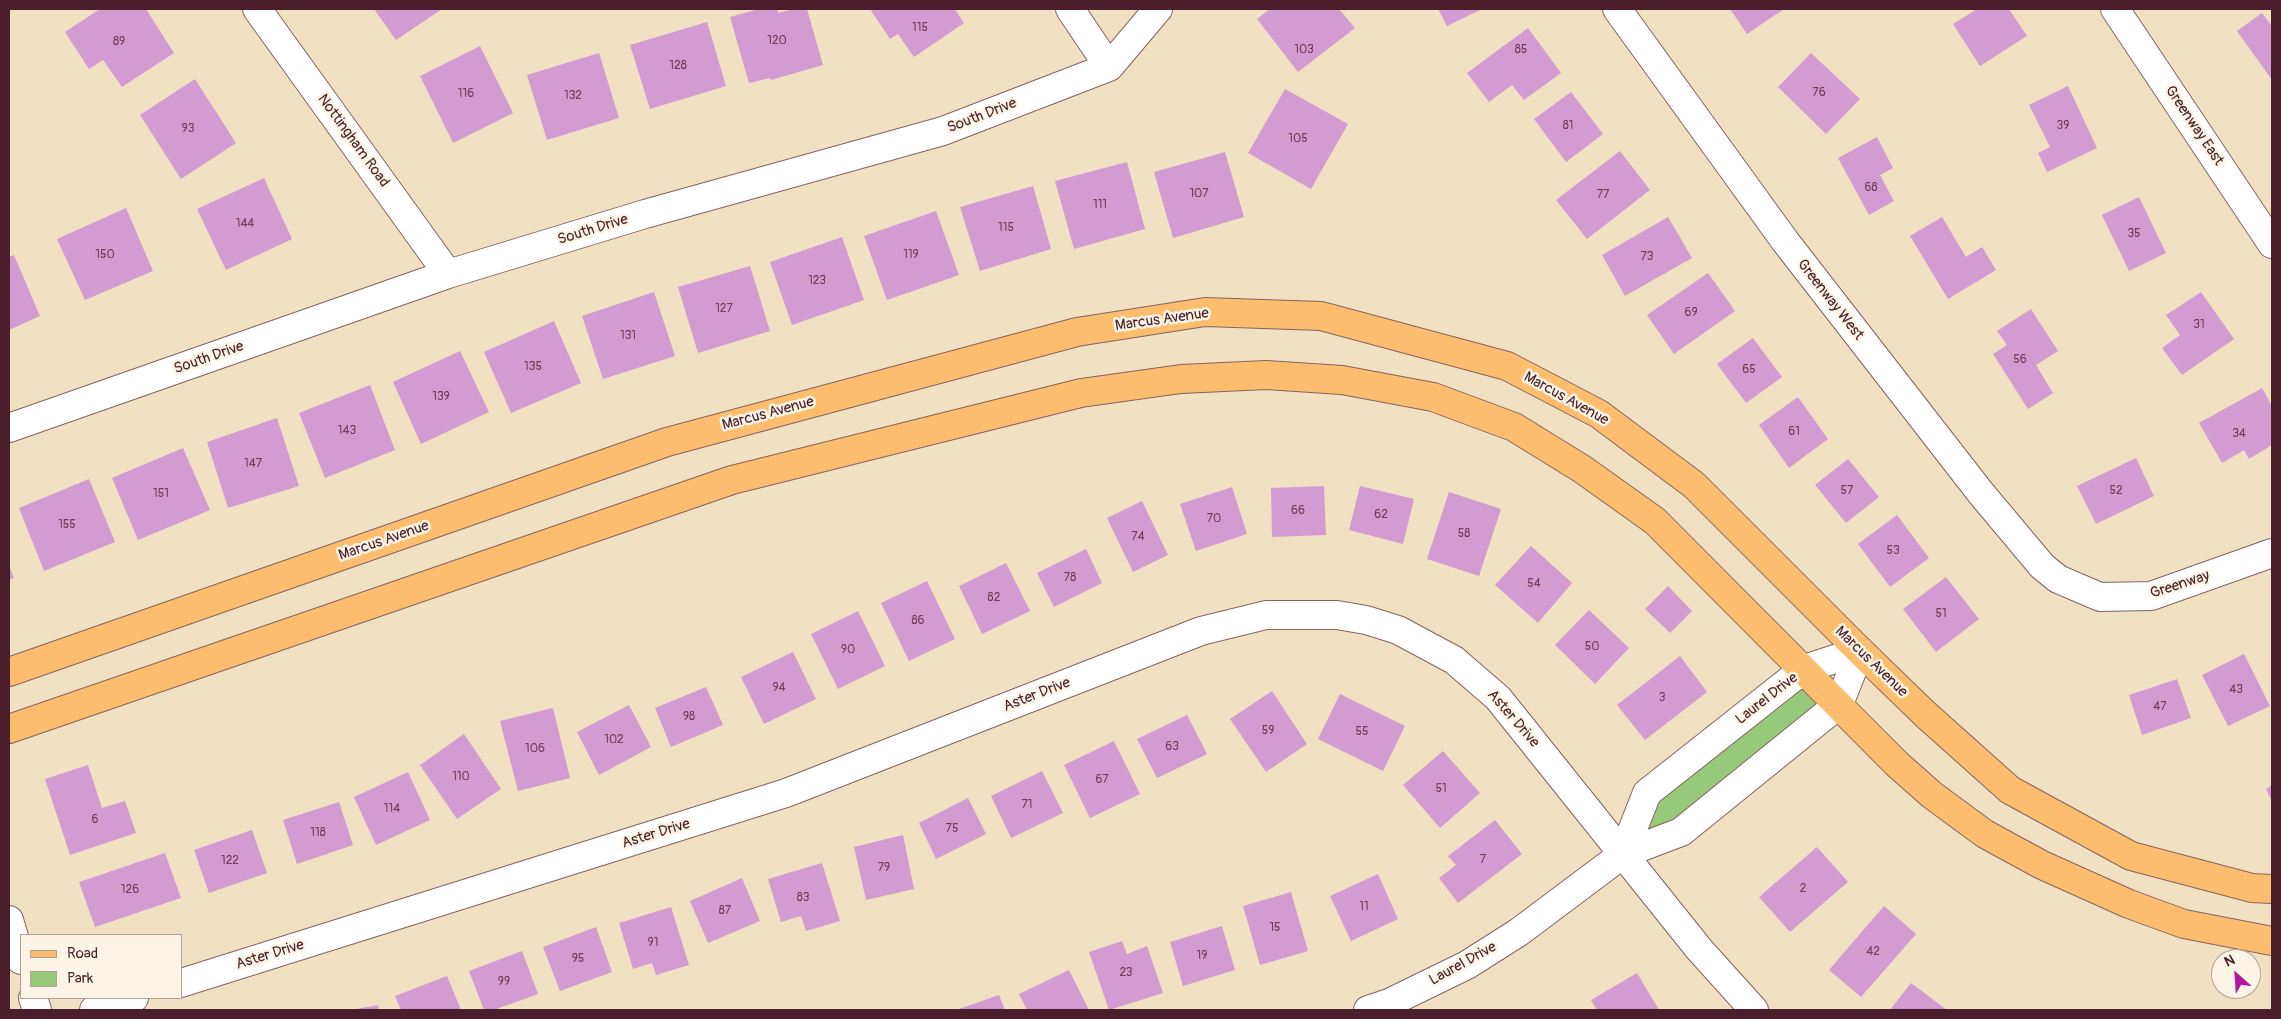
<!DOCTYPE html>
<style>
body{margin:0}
#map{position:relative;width:2281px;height:1019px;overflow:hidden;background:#f1e1c2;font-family:Pangolin,sans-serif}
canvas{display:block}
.frame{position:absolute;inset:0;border:10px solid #4a1f2b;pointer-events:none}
.legend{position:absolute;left:20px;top:934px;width:162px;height:65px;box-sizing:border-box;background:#fcf5e5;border:1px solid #b59f9b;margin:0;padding:6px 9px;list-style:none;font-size:15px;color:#4a1f2b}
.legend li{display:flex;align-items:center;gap:10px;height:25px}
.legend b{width:25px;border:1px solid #b59f9b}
.north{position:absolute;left:2211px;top:949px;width:50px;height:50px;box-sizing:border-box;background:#fcf5e5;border:1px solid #b59f9b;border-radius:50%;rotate:334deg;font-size:14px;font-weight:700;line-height:20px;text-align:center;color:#4a1f2b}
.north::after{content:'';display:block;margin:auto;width:18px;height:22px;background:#b5179e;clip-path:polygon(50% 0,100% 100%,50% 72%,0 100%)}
</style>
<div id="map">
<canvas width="2281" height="1019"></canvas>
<div class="frame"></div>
<ul class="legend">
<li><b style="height:6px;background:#fcbd6f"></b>Road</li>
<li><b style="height:14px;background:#97c97a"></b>Park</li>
</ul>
<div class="north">N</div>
</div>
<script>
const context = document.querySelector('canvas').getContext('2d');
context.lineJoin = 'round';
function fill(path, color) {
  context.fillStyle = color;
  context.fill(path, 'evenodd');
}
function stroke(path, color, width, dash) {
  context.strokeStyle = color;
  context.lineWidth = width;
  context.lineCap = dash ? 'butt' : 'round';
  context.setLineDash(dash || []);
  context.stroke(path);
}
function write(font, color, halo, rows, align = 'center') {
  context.font = font + ' Pangolin,sans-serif';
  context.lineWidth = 5;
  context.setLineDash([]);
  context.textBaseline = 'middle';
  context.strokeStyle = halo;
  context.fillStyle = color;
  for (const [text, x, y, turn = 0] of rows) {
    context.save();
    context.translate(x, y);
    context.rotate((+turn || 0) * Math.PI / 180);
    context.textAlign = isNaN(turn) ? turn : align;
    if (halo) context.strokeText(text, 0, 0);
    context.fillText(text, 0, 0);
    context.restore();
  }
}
const green = new Path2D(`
 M1804,669L1839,704L1681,832L1623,854L1647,793Z`);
const building = new Path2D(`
 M100,9H146L174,53L122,87L103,60L89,69L65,32Z
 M374,9H442L396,40Z
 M759,9H777L778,13L793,9H807L823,65L771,80L770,78L749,83L730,17Z
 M870,9H955L964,23L914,57L898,34L890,39Z
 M1270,9H1339L1355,28L1298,72L1257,19Z
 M1438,9H1482L1447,26Z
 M1730,9H1784L1747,34Z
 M1977,9H2009L2027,36L1980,66L1953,24Z
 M2262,13L2272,26V80L2237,31Z
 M707,22L726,86L650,109L630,45Z
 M1528,28L1561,73L1524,100L1512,85L1489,102L1467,73Z
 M480,46L513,113L453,143L420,76Z
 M599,53L619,118L547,140L527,75Z
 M1811,53L1860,99L1826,134L1778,87Z
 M195,79L236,143L181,179L140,115Z
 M2068,86L2097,148L2047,172L2038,153L2050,147L2029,105Z
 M1285,89L1348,124L1311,189L1248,153Z
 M1571,92L1603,134L1566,162L1534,119Z
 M1877,137L1893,168L1880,175L1894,201L1869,215L1838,158Z
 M1620,151L1650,190L1587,239L1556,200Z
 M1225,152L1244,217L1173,238L1154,172Z
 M1127,162L1145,229L1074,249L1055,181Z
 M264,178L292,239L226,270L197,209Z
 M1033,186L1051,249L980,271L960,207Z
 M2139,197L2166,253L2129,271L2102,215Z
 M126,208L153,271L85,300L57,239Z
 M936,211L959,275L887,300L864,236Z
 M1668,217L1692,258L1625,296L1602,255Z
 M1942,217L1966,257L1982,247L1996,270L1948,299L1910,236Z
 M842,237L864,300L792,325L770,262Z
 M14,255L40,316L9,330V257Z
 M750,266L770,331L698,353L678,287Z
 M1708,273L1735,311L1674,354L1647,315Z
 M654,292L675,356L603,379L582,316Z
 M2201,292L2234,339L2182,375L2162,348L2180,335L2166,315Z
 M2031,309L2058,351L2036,365L2053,393L2028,409L1993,354L2007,345L1997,331Z
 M554,321L581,383L511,413L484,352Z
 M1753,338L1782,377L1746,403L1717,364Z
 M460,351L489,412L421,444L393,382Z
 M370,385L395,450L325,478L299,413Z
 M2262,388L2272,406V445L2249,459L2244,450L2222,463L2199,423Z
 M1798,397L1828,439L1789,468L1759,425Z
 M277,418L299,486L228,508L207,442Z
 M183,448L210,510L138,540L112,478Z
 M2136,458L2154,496L2096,524L2077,486Z
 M1848,459L1879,497L1846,523L1815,485Z
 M89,479L115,542L44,571L19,508Z
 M1324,486L1326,535L1272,537L1271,488Z
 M1360,486L1414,499L1403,544L1349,530Z
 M1232,487L1247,534L1196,551L1180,504Z
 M1449,492L1501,509L1479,576L1427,559Z
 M1142,501L1168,555L1133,572L1107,518Z
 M1897,515L1929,558L1890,587L1858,544Z
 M1531,546L1572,583L1538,623L1495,585Z
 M1086,549L1102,583L1054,607L1037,573Z
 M1006,563L1030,611L982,634L959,586Z
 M9,566L14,578L9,580Z
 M1946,577L1979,619L1936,652L1903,609Z
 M927,581L955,639L909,661L881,603Z
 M1668,586L1692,611L1670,633L1645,609Z
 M1589,610L1629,648L1595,684L1555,645Z
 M858,611L885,666L838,689L811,634Z
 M793,652L816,699L764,724L741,677Z
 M2244,654L2270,706L2228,726L2202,675Z
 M1680,656L1707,692L1645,740L1617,705Z
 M2177,679L2191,718L2142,735L2129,695Z
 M706,687L723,725L671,747L655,708Z
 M1272,691L1307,744L1266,772L1230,719Z
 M1340,694L1405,726L1383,771L1318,739Z
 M629,705L651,747L599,775L577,732Z
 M553,708L570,778L518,791L500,721Z
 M1187,715L1207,754L1157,778L1137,739Z
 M464,734L501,789L457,819L420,765Z
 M1114,741L1140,794L1090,818L1064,765Z
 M1443,751L1480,793L1440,828L1403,785Z
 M88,765L102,808L125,801L136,833L70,855L45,779Z
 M1042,771L1063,813L1011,838L991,796Z
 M408,772L430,820L376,845L354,797Z
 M2272,785V802L2266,789Z
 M968,798L986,834L936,859L919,823Z
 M339,802L353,845L297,864L283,820Z
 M1495,820L1522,854L1458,903L1439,878L1456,865L1448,856Z
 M252,830L267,873L209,893L194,850Z
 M903,835L914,889L866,900L854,847Z
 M1817,847L1848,882L1790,932L1759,897Z
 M165,853L181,898L95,927L79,882Z
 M822,863L840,921L806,931L801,916L781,922L768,879Z
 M1378,874L1398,919L1351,941L1330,896Z
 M742,878L760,921L708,943L690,901Z
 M1291,892L1308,951L1260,965L1243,906Z
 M1884,906L1916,934L1861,997L1829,970Z
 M671,907L689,965L656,975L652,963L633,969L619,923Z
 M1222,926L1235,970L1183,986L1170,942Z
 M596,927L612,972L560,991L543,947Z
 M1122,941L1127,954L1147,946L1163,993L1109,1010L1089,952Z
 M522,951L538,994L494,1010H484L469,971Z
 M1069,970L1089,1010H1027L1019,994Z
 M1637,973L1659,1010H1597L1591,1000Z
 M447,976L461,1010H401L395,996Z
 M1911,983L1947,1010H1890Z
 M999,995L1005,1010H956Z
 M378,1005L379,1010H356V1009Z`);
const street = new Path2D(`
 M257,9L448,274
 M1070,9L1109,67
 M1617,9L1785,241L1980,492L2042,566L2058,579L2100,597L2151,596L2272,553
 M2115,9L2272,244
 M9,428L448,274L645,214L943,131L1109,67L1158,9
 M1623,854L1647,793L1804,669L1860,651
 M9,920L21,960
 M181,983L786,793L1201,631L1266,615H1337L1366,620L1398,630L1454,660L1498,698L1699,949L1754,1010
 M33,998L37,1010
 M94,1010L134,998
 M1368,1010L1389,1003L1467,965L1519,932L1623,854L1681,832L1839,704L1860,651`);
const primary = new Path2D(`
 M9,672L667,442L1077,332L1205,312L1321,316L1507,366L1599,414L1694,485L1860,651L1925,714L2010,790L2131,856L2252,888L2272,889
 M9,729L732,480L1081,393L1181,379L1266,375L1342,380L1433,397L1514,427L1582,469L1655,521L1897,764L1932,795L1985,834L2042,865L2129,904L2184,924L2272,941`);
const numberNames = [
 ["115",920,28],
 ["120",777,41],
 ["89",119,42],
 ["103",1304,50],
 ["85",1521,50],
 ["128",678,66],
 ["76",1819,93],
 ["116",466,94],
 ["132",573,96],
 ["81",1568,126],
 ["39",2063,126],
 ["93",188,129],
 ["105",1298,139],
 ["68",1871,188],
 ["107",1199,194],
 ["77",1603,195],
 ["111",1100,205],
 ["144",245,224],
 ["115",1006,228],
 ["35",2134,234],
 ["150",105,255],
 ["119",911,255],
 ["73",1647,257],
 ["123",817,281],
 ["127",724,309],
 ["69",1691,313],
 ["31",2199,325],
 ["131",628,336],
 ["56",2020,360],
 ["135",533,367],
 ["65",1749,370],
 ["139",441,397],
 ["143",347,431],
 ["61",1794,432],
 ["34",2239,434],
 ["147",253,464],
 ["57",1847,491],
 ["52",2116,491],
 ["151",161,494],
 ["66",1298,511],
 ["62",1381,515],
 ["70",1214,519],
 ["155",67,525],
 ["58",1464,534],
 ["74",1138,537],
 ["53",1893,551],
 ["78",1070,578],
 ["54",1534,584],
 ["82",994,598],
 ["51",1941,614],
 ["86",918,621],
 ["50",1592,647],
 ["90",848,650],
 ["94",779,688],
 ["43",2236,690],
 ["3",1662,698],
 ["47",2160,707],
 ["98",689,717],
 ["59",1268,731],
 ["55",1362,732],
 ["102",614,740],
 ["63",1172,747],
 ["106",535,749],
 ["110",461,777],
 ["67",1102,780],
 ["51",1441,789],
 ["71",1027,805],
 ["114",392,809],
 ["6",95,820],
 ["75",952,829],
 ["118",318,833],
 ["7",1483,860],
 ["122",230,861],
 ["79",884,868],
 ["2",1803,889],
 ["126",130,890],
 ["83",803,898],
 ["11",1364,907],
 ["87",725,911],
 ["15",1275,928],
 ["91",653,943],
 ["42",1873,952],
 ["19",1202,956],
 ["95",578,959],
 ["23",1126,973],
 ["99",504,982]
];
const streetNames = [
 ["South Drive",982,116,-21],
 ["Greenway East",2194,126,56],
 ["Nottingham Road",353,141,54],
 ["South Drive",593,230,-17],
 ["Greenway West",1830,300,52],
 ["Marcus Avenue",1162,320,-8],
 ["South Drive",209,358,-19],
 ["Marcus Avenue",1566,399,29],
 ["Marcus Avenue",768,414,-15],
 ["Marcus Avenue",384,541,-19],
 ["Greenway",2180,585,-18],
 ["Marcus Avenue",1871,662,44],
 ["Aster Drive",1037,695,-21],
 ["Laurel Drive",1767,699,-38],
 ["Aster Drive",1513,719,49],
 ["Aster Drive",656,834,-17],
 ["Aster Drive",270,955,-17],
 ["Laurel Drive",1463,964,-29]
];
fill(green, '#97c97a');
fill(building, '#d29bd1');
stroke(street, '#846360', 30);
stroke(primary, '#846360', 30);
stroke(street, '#fff', 28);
stroke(primary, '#fcbd6f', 28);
write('12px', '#6c3e54', null, numberNames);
write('15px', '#4a1f2b', '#fcf5e5', streetNames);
</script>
